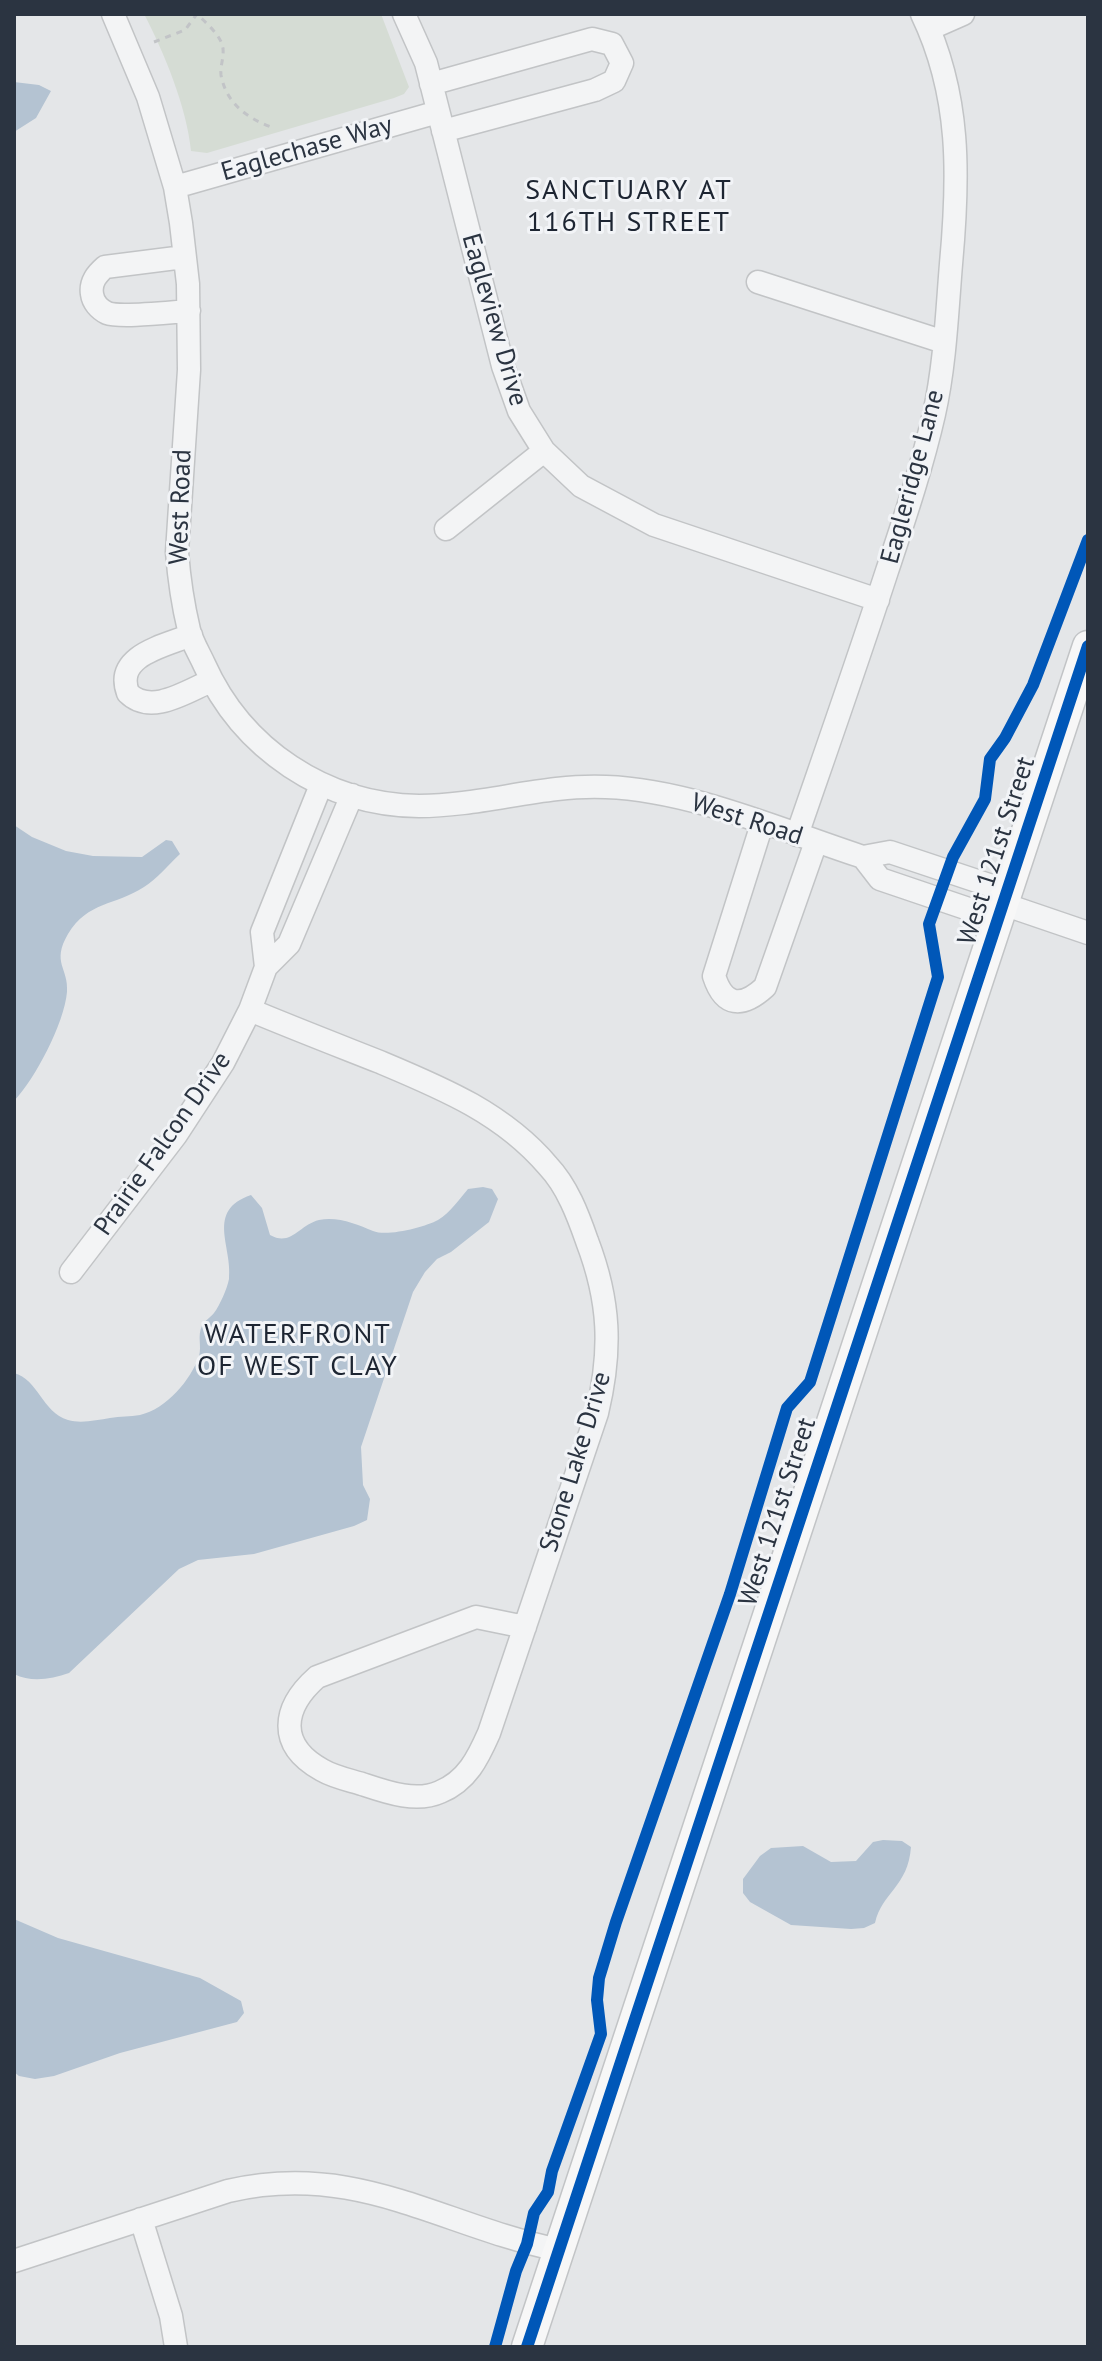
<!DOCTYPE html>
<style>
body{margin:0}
#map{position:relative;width:1102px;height:2361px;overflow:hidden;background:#e4e6e8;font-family:"PT Sans",sans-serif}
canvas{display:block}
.frame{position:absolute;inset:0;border:16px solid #2b3441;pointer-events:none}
</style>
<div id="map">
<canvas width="1102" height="2361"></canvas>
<div class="frame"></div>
</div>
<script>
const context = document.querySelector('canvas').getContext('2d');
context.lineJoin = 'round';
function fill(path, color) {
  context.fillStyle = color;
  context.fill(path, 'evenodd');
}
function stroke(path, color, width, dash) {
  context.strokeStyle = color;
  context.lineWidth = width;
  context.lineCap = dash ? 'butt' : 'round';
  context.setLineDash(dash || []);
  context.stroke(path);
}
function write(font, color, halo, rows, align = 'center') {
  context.font = font + ' "PT Sans",sans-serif';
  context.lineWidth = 6;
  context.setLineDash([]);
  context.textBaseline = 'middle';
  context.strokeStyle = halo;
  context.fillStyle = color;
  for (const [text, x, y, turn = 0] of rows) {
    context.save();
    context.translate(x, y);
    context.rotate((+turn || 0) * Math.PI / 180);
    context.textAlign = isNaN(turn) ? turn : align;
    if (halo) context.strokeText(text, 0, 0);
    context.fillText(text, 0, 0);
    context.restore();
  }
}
const green = new Path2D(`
 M144,14H381L409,87L404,94L394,98L207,153L191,151C187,108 164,52 144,14Z`);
const water = new Path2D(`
 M14,82L39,85L51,91L36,118L14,132Z
 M14,825L32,837L66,851L93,856L142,857L166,840L172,841L180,854C168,865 157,879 144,887C115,906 88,901 68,934C51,963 69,968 67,992C64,1024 35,1079 14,1101Z
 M483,1187L492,1189L498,1199L489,1222L451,1252L437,1259L425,1272L413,1292L361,1447L363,1485L370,1499L367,1520L354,1526L254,1554L198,1560L179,1569L69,1673C51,1679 32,1683 14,1674V1373C38,1379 42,1412 68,1420C81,1424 97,1420 110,1418C120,1416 130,1417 140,1415C166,1409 191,1380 199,1356C202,1346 197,1336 202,1326C205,1320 210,1318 214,1313C220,1305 227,1289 229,1279C233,1246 205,1211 251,1195L262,1208L270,1235C291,1247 299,1225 319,1220C337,1216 357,1224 373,1231C387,1237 425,1227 438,1220C450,1213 460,1198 468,1189Z
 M883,1840L902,1841L911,1847C908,1887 882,1892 875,1923L864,1928L851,1929L791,1925L750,1902L743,1893V1879L760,1856L771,1848L803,1846L831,1862L856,1861L873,1842Z
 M14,1919L58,1938L200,1978L241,2001L244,2013L237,2022L120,2053L54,2076L35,2079L19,2076L14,2072Z`);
const path = new Path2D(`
 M154,42L185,30L197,14C206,23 222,36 223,49C224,58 220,66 221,75C226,103 247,118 271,127`);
const street = new Path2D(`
 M113,14L148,97L175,187L181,223L188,284L189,370L177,552C179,578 183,605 189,630C192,642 199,653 204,664C242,749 325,805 419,806C482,806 544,784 606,787C691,790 783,831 863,857L890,852L1007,891
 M404,14L426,63L503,366L519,411L544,451L581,486L654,525L878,600
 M929,29L963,14
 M431,84L592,39L612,44L622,63L614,81L595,90L443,131
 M175,187L438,112
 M184,257L105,267C97,274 90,282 92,294C93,302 99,309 107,313C120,318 172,312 189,311
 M758,282L944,342
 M446,529L544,451
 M191,635C165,646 114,655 128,693C151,716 187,691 211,681
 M762,824L714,976C724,1007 742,1008 765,987L816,842
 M797,835C827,748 858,660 887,571C904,520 922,467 934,414C945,365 947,313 951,264C959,177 961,95 922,14
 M863,857L880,879L998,919
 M1003,904L1088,933
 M266,967L262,932L321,785
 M250,1010C293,1028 337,1045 380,1062C442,1088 503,1113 548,1166C567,1186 578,1215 587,1241C610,1301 612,1350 597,1413L489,1733C478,1758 467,1781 440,1792C416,1803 386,1792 362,1784C349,1780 334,1777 322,1770C277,1745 282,1708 317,1677L476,1617L525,1627
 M71,1272L176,1135L223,1063L250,1010L266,967L289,944L352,795
 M141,2219L171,2316L176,2347
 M14,2261L228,2191C357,2161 439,2225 559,2250`);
const secondary = new Path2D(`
 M527,2347L1088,646`);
const cycleway = new Path2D(`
 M495,2347L516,2271L527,2244L534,2213L548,2192L552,2171L601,2034L597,2000L599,1978L616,1922L730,1594L787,1408L810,1382L938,977L929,924L953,857L985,799L990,759L1005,738L1033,685L1088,540
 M527,2347L1088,646`);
const streetNames = [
 ["Eaglechase Way",307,149,-16],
 ["Eagleview Drive",494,320,74],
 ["Eagleridge Lane",913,477,-75],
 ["West Road",181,507,-88],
 ["West Road",747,820,18],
 ["West 121st Street",997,851,-72],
 ["Prairie Falcon Drive",163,1144,-55],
 ["Stone Lake Drive",576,1462,-73],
 ["West 121st Street",778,1512,-72]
];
const neighbourhoodNames = [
 ["SANCTUARY AT",629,191],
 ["116TH STREET",629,223],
 ["WATERFRONT",298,1335],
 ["OF WEST CLAY",298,1367]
];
fill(green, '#d5dcd4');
fill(water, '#b4c3d2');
stroke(street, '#c2c4c6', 25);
stroke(secondary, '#c2c4c6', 33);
stroke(path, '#c2c4c7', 3, [6, 6]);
stroke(street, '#f3f4f5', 22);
stroke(secondary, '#f7f7f7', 30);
stroke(cycleway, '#0057b8', 12);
write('26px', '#2b3441', '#f2f4f7', streetNames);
context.letterSpacing = '2px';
write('28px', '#1d2532', '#f2f4f7', neighbourhoodNames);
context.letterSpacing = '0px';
</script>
